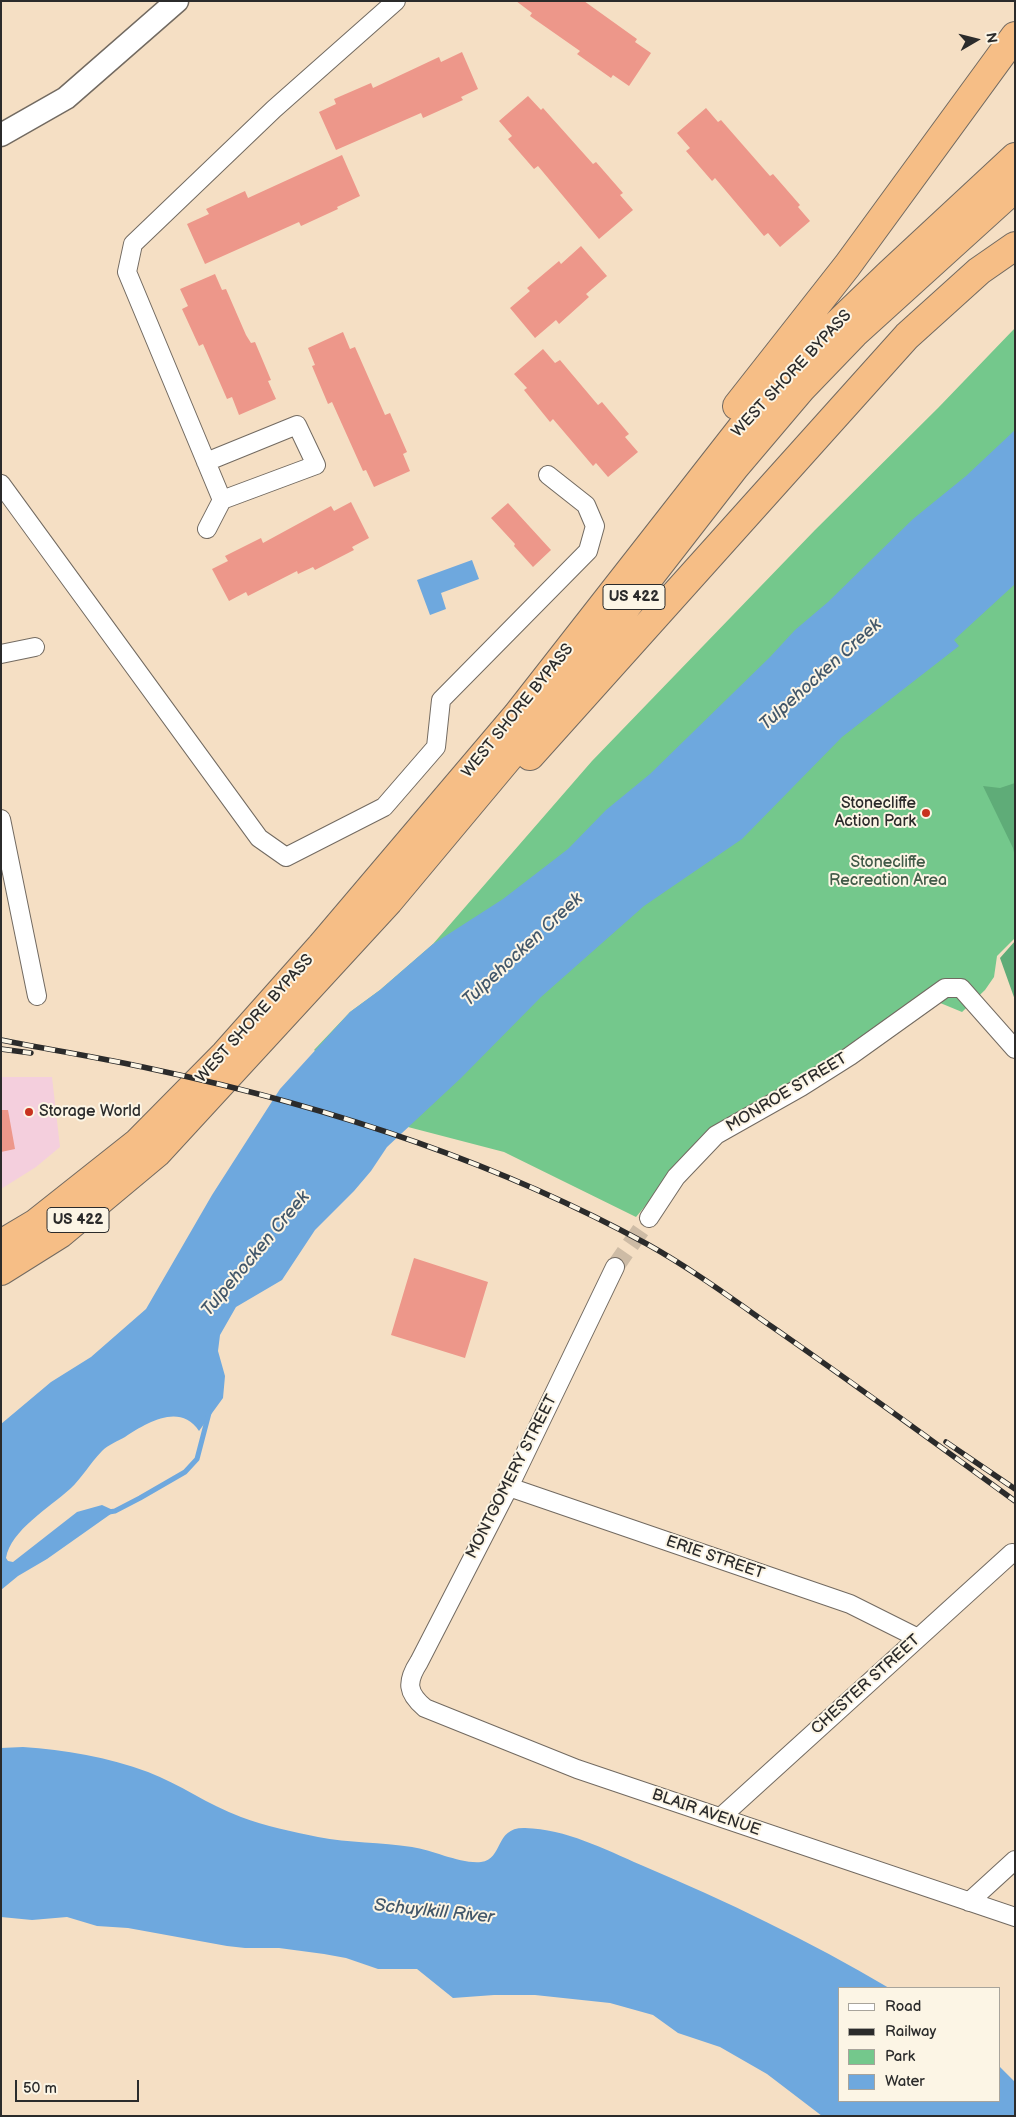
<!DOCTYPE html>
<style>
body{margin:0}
#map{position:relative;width:1016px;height:2117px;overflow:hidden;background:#f5dfc4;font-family:"Balsamiq Sans",sans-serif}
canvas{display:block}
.frame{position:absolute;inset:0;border:2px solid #2b2b2b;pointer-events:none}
.legend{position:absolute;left:838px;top:1987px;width:162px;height:115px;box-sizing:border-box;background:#fcf5e5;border:1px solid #a8a49b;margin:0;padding:6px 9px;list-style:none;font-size:15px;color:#2b2b2b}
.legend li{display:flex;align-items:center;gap:10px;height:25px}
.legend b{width:25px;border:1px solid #a8a49b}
.north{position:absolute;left:951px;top:15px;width:50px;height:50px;-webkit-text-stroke:4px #fcf5e5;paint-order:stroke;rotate:82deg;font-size:14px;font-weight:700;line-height:20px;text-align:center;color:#2b2b2b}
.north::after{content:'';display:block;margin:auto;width:18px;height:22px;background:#2b2b2b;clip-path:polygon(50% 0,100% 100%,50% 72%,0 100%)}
.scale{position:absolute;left:15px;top:2080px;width:124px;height:22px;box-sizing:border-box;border:2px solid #2b2b2b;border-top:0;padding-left:6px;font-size:15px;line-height:18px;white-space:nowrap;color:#2b2b2b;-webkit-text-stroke:4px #fcf5e5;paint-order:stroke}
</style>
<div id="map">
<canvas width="1016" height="2117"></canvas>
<div class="frame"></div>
<ul class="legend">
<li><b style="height:6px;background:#fff"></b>Road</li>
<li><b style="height:6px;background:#2b2b2b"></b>Railway</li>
<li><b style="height:14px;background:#74c88c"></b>Park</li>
<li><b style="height:14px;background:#6ea8de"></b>Water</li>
</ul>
<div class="north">N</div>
<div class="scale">50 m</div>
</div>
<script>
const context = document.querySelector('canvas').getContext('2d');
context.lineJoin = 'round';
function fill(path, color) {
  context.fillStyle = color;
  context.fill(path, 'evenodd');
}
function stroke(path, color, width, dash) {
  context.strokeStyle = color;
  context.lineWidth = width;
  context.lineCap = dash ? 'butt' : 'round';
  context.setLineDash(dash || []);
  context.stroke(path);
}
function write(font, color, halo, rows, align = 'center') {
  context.font = font + ' "Balsamiq Sans",sans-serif';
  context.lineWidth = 4;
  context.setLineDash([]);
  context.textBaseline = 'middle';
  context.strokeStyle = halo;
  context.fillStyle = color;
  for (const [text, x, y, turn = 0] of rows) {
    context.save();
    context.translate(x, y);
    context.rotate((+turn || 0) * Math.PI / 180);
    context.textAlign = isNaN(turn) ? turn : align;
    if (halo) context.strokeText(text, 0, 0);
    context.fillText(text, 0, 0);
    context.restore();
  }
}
const built = new Path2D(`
 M1,1077H52L60,1147L36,1167L1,1189Z`);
const green = new Path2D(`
 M1015,328V938L997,956L994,977L985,990L962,1012L921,995L819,1067L766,1100L711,1127L636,1217L504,1152L408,1127L314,1050L350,1012L380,990L433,944L592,761L815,530L938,408Z`);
const forest = new Path2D(`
 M1015,783V857L1013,848L983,786L1000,788Z
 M1015,941V1000L1000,958Z`);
const water = new Path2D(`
 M1015,430V584L954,640L959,646L842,737L742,839L644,906L541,997L461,1078L387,1147L371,1171L354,1191L315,1230L282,1280L236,1307L220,1335L218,1351L225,1376L223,1398L199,1431C180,1402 146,1423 125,1437C118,1441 108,1445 102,1451C90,1463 82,1478 70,1489C49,1508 11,1530 6,1558L8,1561L13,1562L77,1512L102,1505L115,1511L47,1559L18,1576L1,1590V1424L51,1382L91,1357L146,1309L212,1195L280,1089L350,1012L380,990L433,944L503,899L568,849L606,810L650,774L770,657L795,630L828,602L913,519L966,476Z
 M472,560L479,579L441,593L446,609L430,615L417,580Z
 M23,1747C65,1750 108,1757 148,1772C180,1784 208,1805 241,1817C265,1826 293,1832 318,1837C349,1843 381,1842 412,1847C433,1850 460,1864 481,1862C504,1859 494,1827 525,1828C566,1829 604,1849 641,1865C726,1901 810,1941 889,1988H840V2101H1000V2067L1015,2082V2116H822L767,2074L720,2047L678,2033L653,2015L610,2003L535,1995H494L453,1998L417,1969H378L346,1958L324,1954L279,1948H245L227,1946L128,1928L97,1926L67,1917L32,1920L1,1917V1748Z`);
const stream = new Path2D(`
 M109,1512L115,1511L140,1498L185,1472L197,1459L209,1413`);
const building = new Path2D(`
 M516,1H584L637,39L635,42L651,53L629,86L613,75L611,78L577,54L580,51L530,16L532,13Z
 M462,52L478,89L461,97L463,100L423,118L421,113L336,150L319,112L336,104L334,99L371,83L373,88L439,57L441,62Z
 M528,96L541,110L543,108L593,164L596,162L623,193L620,195L633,210L599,239L538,166L534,169L508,139L512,136L499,121Z
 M706,108L718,122L721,120L770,176L773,174L800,205L798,207L810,221L780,247L768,233L764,236L715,178L712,181L686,151L690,148L677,133Z
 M342,155L360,196L337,207L338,209L301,226L299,222L205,264L187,224L209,214L206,209L245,191L248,198Z
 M581,246L607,276L586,294L589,297L559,324L556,320L535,338L510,308L530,291L527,288L559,261L561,264Z
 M215,274L222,290L226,289L246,335L251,343L255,342L271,380L268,381L276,399L239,415L232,397L227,399L203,344L199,346L182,309L188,306L180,289Z
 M343,332L350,349L355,347L385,415L390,413L407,452L403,454L410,471L374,487L366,470L363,471L332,402L328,404L312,366L315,365L308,348Z
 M543,349L555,363L560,360L598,405L602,402L629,434L625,437L638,452L608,477L596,463L593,466L553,419L550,422L524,390L527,388L514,374Z
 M351,502L369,538L352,547L354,550L315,570L313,567L298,574L297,571L248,596L246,592L229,601L212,569L228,561L225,556L261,538L263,543L331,506L334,511Z
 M508,503L551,550L533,567L514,546L515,544L491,518Z
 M1,1110H8L15,1149L1,1152Z
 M414,1258L488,1282L465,1358L391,1335Z`);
const minorTunnel = new Path2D(`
 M615,1267L649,1218`);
const minor = new Path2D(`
 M206,462L297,425L316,465L222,500
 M1,484L259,838L286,857L384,807L436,747L441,700L588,551L595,526L586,505L548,475
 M207,529L222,500L127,272L133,244L274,109L396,1
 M1,654L35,647
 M1,819L37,996
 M649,1218L676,1177L716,1135L801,1087L850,1056L945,988H961L1015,1049
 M615,1267L509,1487L419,1662C406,1682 407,1693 425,1708L577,1769L1015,1917
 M509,1487L850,1604L918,1638
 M721,1817L1012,1553
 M969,1902L1015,1860`);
const tertiary = new Path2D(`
 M1,135L66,98L177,1`);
const motorway = new Path2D(`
 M737,406L847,266L1015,36
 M530,756L907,336L979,271L1015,246
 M1,1244L36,1223L137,1143L225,1054L321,946L517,715L757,408L836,325L889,274L1015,157
 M1,1271L60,1234L157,1153L389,901L516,749L735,467L802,388L854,334L1015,188`);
const rail = new Path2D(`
 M1,1040C51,1050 102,1058 152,1069C323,1105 493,1160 647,1244C690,1268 731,1298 771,1326C853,1383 934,1442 1015,1501
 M1,1049L31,1053
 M946,1442L1015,1489`);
const markers = [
 [926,813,5,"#c8321e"],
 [29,1112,5,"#c8321e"]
];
const shields = [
 [634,597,62],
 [78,1220,62]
];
const shieldNames = [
 ["US 422",634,597],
 ["US 422",78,1220]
];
const streetNames = [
 ["WEST SHORE BYPASS",792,374,-47],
 ["WEST SHORE BYPASS",518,711,-51],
 ["WEST SHORE BYPASS",255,1019,-48],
 ["MONROE STREET",787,1093,-31],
 ["MONTGOMERY STREET",512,1477,-63],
 ["ERIE STREET",715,1558,19],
 ["CHESTER STREET",866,1685,-42],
 ["BLAIR AVENUE",706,1813,19]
];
const poiNames = [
 ["Stonecliffe",916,804],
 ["Action Park",916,822],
 ["Storage World",39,1112,"left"]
];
const parkNames = [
 ["Stonecliffe",888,863],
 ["Recreation Area",888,881]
];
const waterNames = [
 ["Tulpehocken Creek",821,675,-42],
 ["Tulpehocken Creek",523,950,-43],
 ["Tulpehocken Creek",256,1254,-50],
 ["Schuylkill River",434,1912,6]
];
fill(built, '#f4cfdd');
fill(green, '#74c88c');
fill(forest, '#5fac78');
fill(water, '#6ea8de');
stroke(stream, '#6ea8de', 5);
fill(building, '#ed978a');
stroke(minorTunnel, '#cdbba5', 18, [18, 9]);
stroke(minor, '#726a61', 20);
stroke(tertiary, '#726a61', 25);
stroke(motorway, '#726a61', 30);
stroke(minor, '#fff', 18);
stroke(tertiary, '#fff', 22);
stroke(motorway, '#f6be86', 28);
stroke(rail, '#2b2b2b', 5.5);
stroke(rail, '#fcf5e5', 4, [11]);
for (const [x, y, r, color] of markers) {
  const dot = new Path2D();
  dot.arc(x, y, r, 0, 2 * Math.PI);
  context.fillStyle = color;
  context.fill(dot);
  stroke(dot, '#fcf5e5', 2);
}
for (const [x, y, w] of shields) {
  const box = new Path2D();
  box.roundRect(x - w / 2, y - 12.5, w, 25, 4);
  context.fillStyle = '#fcf5e5';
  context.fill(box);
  stroke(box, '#2b2b2b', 1);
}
write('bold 15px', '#2b2b2b', null, shieldNames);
write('16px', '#2b2b2b', '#fcf5e5', streetNames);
write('16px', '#2b2b2b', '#fcf5e5', poiNames, 'right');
write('16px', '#415a48', '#fcf5e5', parkNames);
write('italic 18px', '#42576a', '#fcf5e5', waterNames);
</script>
